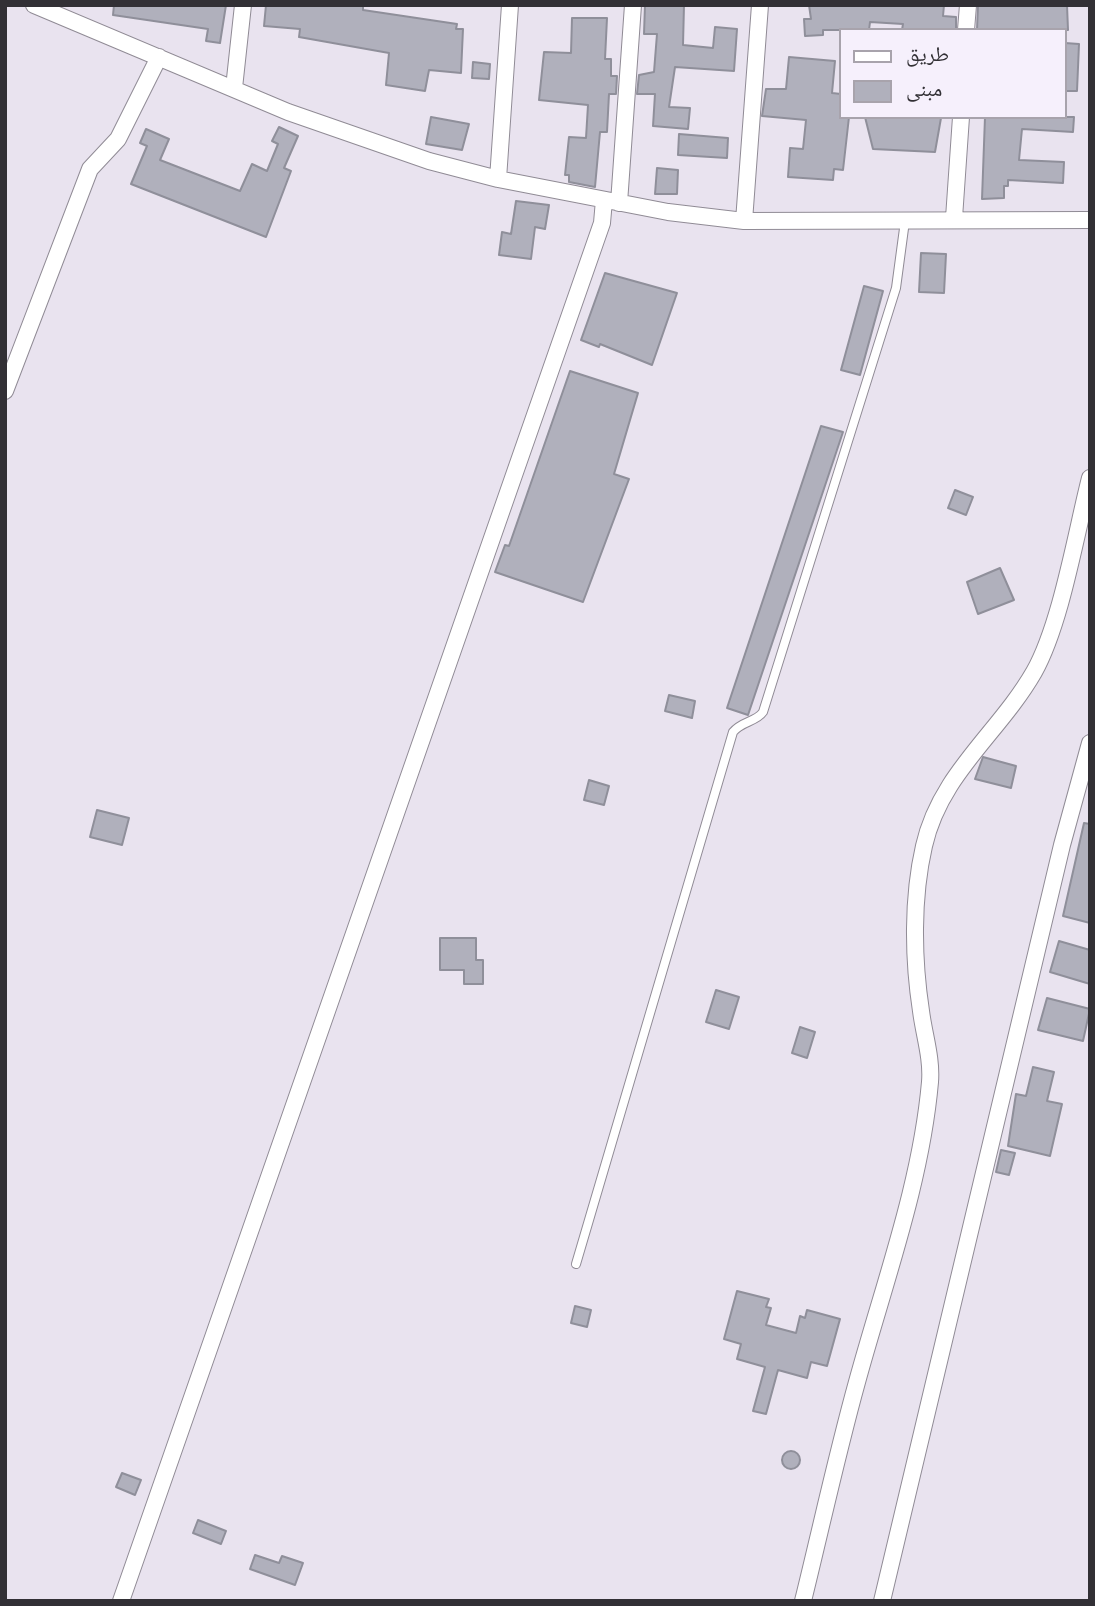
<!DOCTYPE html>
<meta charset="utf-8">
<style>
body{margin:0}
#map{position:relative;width:1095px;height:1606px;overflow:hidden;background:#e9e3ef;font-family:Mulish,"Noto Naskh Arabic",sans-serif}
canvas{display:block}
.frame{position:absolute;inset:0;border:7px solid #323035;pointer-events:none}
.legend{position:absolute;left:839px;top:28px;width:228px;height:91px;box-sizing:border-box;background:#f6f0fc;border:2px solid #a8a3ac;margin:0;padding:9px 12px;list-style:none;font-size:21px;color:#323035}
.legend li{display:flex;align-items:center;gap:14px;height:35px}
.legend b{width:35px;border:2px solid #a8a3ac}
</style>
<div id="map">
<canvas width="1095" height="1606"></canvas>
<div class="frame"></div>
<ul class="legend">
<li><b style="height:9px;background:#fff"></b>طريق</li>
<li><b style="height:19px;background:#b0b0bc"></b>مبنى</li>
</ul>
</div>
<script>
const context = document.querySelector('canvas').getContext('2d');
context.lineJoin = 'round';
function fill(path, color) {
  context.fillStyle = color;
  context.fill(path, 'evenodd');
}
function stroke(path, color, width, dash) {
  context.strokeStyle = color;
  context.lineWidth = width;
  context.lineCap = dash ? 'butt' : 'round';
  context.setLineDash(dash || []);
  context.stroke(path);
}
const building = new Path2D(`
 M114,5H226L220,43L206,41L208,29L113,15Z
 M266,5H363V10L457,24L456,29H463L461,73L429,70L425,91L386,85L389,53L299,37L300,29L264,26Z
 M645,5H684L683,45L713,48L715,27L737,29L734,71L675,67L669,107L690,108L688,129L653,126L655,94H637L639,75L654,72L657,34H644Z
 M809,5H944L943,16L956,17V30H902L903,24L870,22L869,30H823V35L805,36L804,19H811Z
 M978,5H1067L1068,30H977Z
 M572,18H607L605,59H611V76H617L616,94H609L607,132H600L595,187L569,182V175H565L569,137L586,138L588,105L539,100L544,52L571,53Z
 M1065,43L1079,44L1077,91H1065Z
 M789,57L835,61L832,93L841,94V117H849L843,170L834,169L833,180L788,177L790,148L803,149L806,120L762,116L766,89H786Z
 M473,62L490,64L489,79L472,78Z
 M431,117L469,124L462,150L426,144Z
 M865,117L941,118L935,152L873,149Z
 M985,117H1074L1073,132L1022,129L1019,160L1064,162L1063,183L1008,180V186H1004V198L982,199Z
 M279,127L298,136L284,168L291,171L266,237L131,184L147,146L140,143L146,129L169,139L160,160L240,191L252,164L267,171L278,144L272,141Z
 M679,134L728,138L727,158L678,155Z
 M657,168L678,170L677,194H655Z
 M516,201L549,205L545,229L535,227L531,259L499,255L502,232L511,234Z
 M921,253L946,254L944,293L919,292Z
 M605,273L677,293L652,365L600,344L599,347L581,340Z
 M864,286L883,291L860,375L841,370Z
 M570,371L638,393L614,474L629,479L583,602L495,572L505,545L509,546Z
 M821,426L843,432L748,715L727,708Z
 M955,490L973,497L966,515L948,508Z
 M1000,568L1014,600L978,614L967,582Z
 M669,695L695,701L692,718L665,711Z
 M983,757L1016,766L1011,788L975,779Z
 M589,780L609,786L604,805L584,800Z
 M97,810L129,818L122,845L90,837Z
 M1084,823L1090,824V923L1063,916Z
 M440,938H476V960H483V984H464V970H440Z
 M1059,941L1090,950V984L1050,972Z
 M716,990L739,997L729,1029L706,1022Z
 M1047,998L1090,1009L1083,1041L1038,1030Z
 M800,1027L815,1032L807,1058L792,1053Z
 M1033,1067L1054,1072L1047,1101L1062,1104L1050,1156L1008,1146L1016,1094L1026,1096Z
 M1001,1150L1015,1153L1009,1175L996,1172Z
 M737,1291L769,1299L766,1307L771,1308L766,1325L796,1333L800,1316L805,1318L807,1310L840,1319L827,1366L811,1362L807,1378L778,1370L766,1414L753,1411L765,1367L737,1359L741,1344L724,1339Z
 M575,1306L591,1310L587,1327L571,1323Z
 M782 1460a9 9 0 1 1 18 0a9 9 0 1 1-18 0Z
 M122,1473L141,1480L135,1495L116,1487Z
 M198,1520L226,1531L221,1544L193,1533Z
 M255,1555L279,1563L282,1556L303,1563L295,1585L250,1569Z`);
const lane = new Path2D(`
 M576,1264L733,732C742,721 756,722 763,712L896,288L905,221`);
const street = new Path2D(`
 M34,5L288,112L429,161L498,179L668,212L744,221L1090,220
 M966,30L968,5
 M234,88L243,5
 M498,179L510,5
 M619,203L633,5
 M954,218L961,117
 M744,221L760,5
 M5,391L90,169L118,139L159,57
 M121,1601L602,223L604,200
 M803,1601C821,1528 837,1454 857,1382C884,1283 921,1184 930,1082C932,1058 924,1035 921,1011C913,959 912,898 924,846C940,774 999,733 1034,672C1061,624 1076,533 1090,478
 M882,1601L1062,845L1090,743`);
fill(building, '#b0b0bc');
stroke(building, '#8f8f9a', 2);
stroke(lane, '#908b95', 10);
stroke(street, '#908b95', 18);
stroke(lane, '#fff', 8);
stroke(street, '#fff', 16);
</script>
